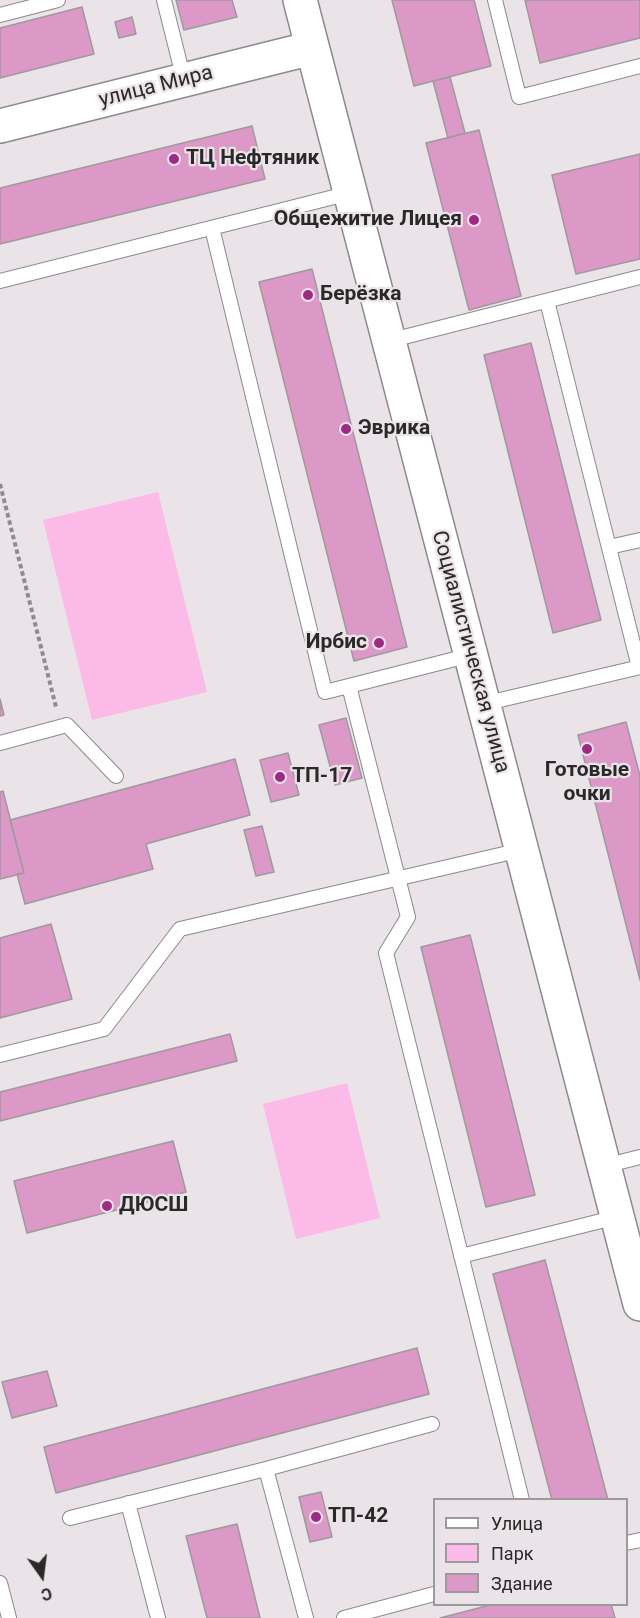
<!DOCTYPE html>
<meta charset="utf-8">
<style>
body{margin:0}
#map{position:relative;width:640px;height:1618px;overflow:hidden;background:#eae4e8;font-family:Roboto,sans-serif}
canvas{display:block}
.legend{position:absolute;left:433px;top:1498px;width:195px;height:108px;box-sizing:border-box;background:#eae4e8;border:2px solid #9d999c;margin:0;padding:8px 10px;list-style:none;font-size:18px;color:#2a2829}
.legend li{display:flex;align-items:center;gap:12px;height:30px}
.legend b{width:30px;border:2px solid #9d999c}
.north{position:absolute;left:12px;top:1546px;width:60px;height:60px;-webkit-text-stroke:4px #eae4e8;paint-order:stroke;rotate:166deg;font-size:16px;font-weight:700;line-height:24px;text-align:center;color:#2a2829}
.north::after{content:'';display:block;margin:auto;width:21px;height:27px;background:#2a2829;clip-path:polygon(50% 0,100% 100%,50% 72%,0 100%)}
</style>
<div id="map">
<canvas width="640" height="1618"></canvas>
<ul class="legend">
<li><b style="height:8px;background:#fff"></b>Улица</li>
<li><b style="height:16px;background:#fbbae7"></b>Парк</li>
<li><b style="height:16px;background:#dc99c8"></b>Здание</li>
</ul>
<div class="north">С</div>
</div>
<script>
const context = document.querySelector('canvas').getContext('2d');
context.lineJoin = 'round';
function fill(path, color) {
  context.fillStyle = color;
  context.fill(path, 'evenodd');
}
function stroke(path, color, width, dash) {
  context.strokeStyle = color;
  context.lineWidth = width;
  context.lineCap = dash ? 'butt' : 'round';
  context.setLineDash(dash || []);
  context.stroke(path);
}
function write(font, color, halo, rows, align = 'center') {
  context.font = font + ' Roboto,sans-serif';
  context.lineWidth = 4.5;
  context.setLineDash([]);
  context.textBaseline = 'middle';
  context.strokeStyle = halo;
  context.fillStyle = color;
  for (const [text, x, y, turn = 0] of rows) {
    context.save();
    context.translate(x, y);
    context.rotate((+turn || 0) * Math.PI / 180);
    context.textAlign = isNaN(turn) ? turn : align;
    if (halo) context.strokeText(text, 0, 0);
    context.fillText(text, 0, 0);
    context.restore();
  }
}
const green = new Path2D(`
 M158,492L207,692L92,720L43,520Z
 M347,1083L380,1218L296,1239L263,1104Z`);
const building = new Path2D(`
 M176,0H232L237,17L184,30Z
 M392,0H474L491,66L414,86Z
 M525,0H640V38L540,63Z
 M82,7L94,54L0,78V28Z
 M132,17L136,34L119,38L115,22Z
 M450,77L465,133L448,138L433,81Z
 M252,126L265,179L0,244V188Z
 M479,130L521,296L469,310L426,143Z
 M640,154V259L576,274L552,175Z
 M312,269L407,647L354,661L259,282Z
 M531,343L601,620L553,633L484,355Z
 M0,699L4,715L0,716Z
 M346,718L362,778L335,785L319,725Z
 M626,722L640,776V980L578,735Z
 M288,753L299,795L271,802L260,760Z
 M235,759L250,815L146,844L153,869L25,904L17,874L24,873L10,820Z
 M3,791L24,873L0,879V792Z
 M262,826L274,872L256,876L244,830Z
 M51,924L72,999L0,1018V938Z
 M470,935L535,1195L486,1207L421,947Z
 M230,1034L237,1061L0,1121V1092Z
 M173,1141L186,1192L27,1233L14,1181Z
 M545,1260L608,1500H552L493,1274Z
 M417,1348L429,1394L56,1493L44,1447Z
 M47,1371L57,1406L12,1418L2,1382Z
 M321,1492L332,1537L310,1542L299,1497Z
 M237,1524L260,1618H207L186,1536Z
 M494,1604H611L615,1618H440Z`);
const path = new Path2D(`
 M0,484L56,707`);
const lane = new Path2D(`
 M164,0L184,80
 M495,0L519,97L640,66
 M0,15L58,0
 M212,228L325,692L471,655
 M0,281L350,193
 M547,301L639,667
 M388,341L640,277
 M609,547L640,540
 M349,686L408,917L386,953L522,1500
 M483,704L640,667
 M0,743L67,725L116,776
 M0,1055L104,1029L180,929L521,850
 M604,1166L640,1157
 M461,1256L617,1217
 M266,1469L432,1424
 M128,1503L158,1618
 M70,1518L266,1469L306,1618
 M626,1543L640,1540
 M0,1583L9,1618
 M344,1618L434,1594`);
const secondary = new Path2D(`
 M300,0L640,1304
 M0,126L312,48`);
const markers = [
 [174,159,6,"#9e2a85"],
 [474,220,6,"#9e2a85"],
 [308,295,6,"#9e2a85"],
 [346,429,6,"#9e2a85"],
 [379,643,6,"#9e2a85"],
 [587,749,6,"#9e2a85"],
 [280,777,6,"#9e2a85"],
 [107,1206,6,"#9e2a85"],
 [316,1517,6,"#9e2a85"]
];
const streetNames = [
 ["улица Мира",156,87,-14],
 ["Социалистическая улица",470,652,75]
];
const poiNames = [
 ["ТЦ Нефтяник",186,159],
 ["Общежитие Лицея",462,220,"right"],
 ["Берёзка",320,295],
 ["Эврика",358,429],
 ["Ирбис",367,643,"right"],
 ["Готовые",587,771,"center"],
 ["очки",587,795,"center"],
 ["ТП-17",292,777],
 ["ДЮСШ",119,1206],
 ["ТП-42",328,1517]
];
fill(green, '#fbbae7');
fill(building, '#dc99c8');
stroke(building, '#9e999d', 1.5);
stroke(lane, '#8d888c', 16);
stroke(secondary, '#8d888c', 36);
stroke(path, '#908c8e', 4, [4.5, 3]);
stroke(lane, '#fff', 14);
stroke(secondary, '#fff', 33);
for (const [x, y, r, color] of markers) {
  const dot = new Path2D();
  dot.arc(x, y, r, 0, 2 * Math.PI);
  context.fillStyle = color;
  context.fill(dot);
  stroke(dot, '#eae4e8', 2);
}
write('21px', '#2a2829', '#eae4e8', streetNames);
write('bold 21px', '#2a2829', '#eae4e8', poiNames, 'left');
</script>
